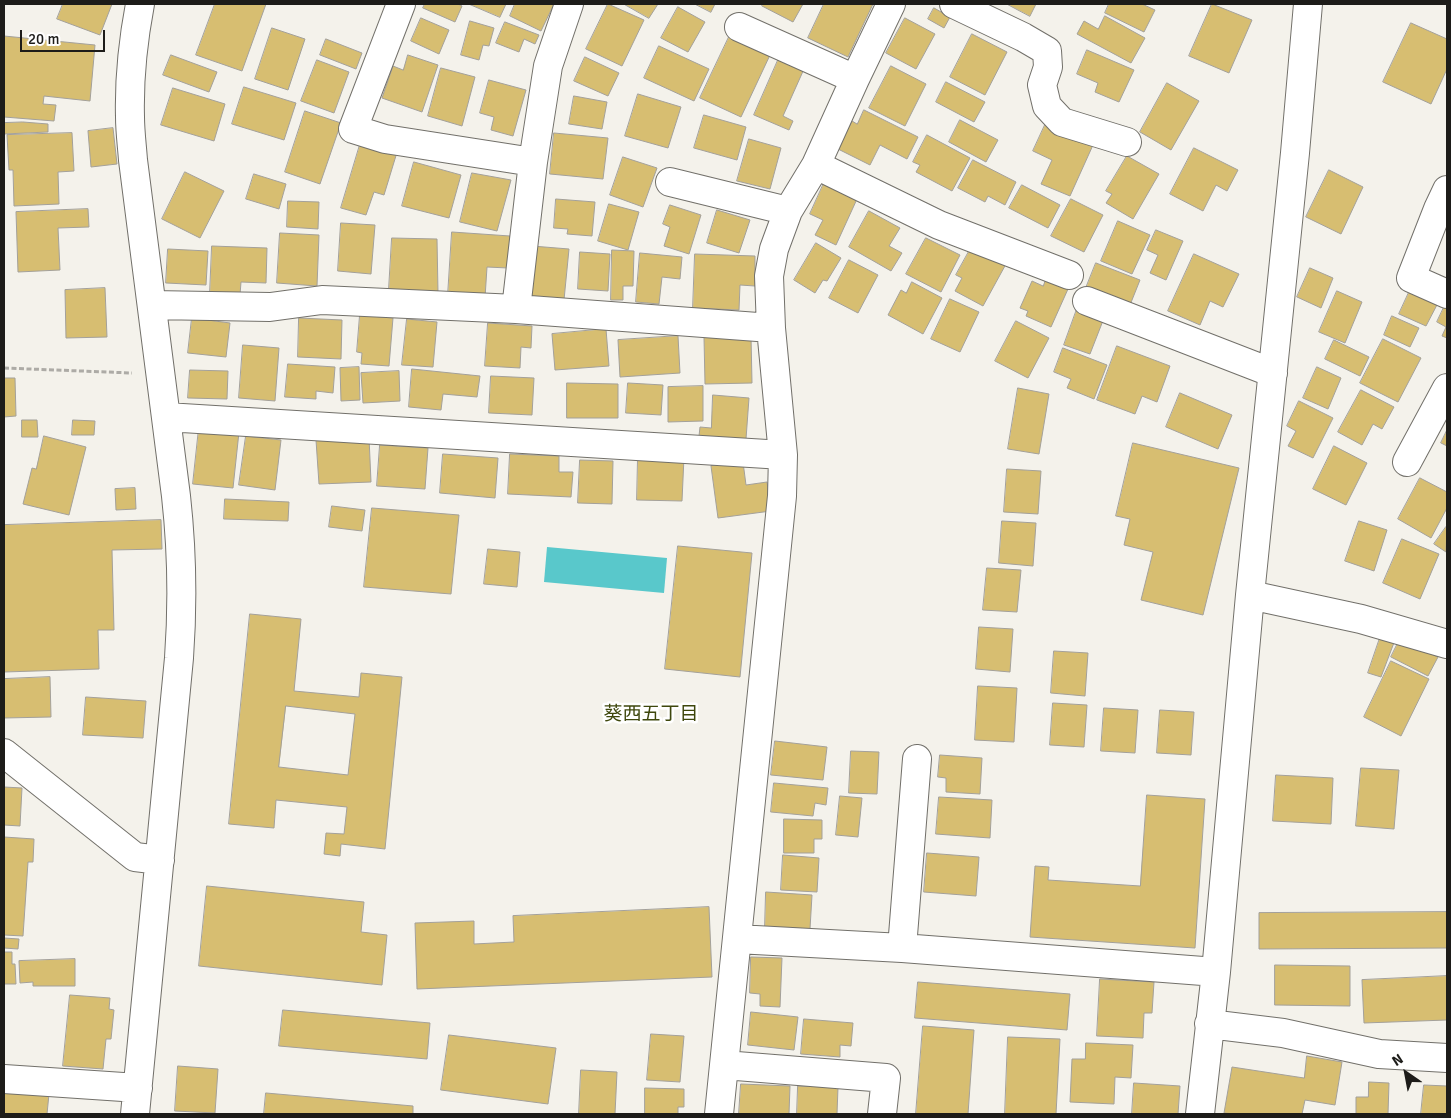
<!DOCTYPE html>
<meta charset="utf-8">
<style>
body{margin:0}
#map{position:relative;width:1451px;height:1118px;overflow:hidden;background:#f4f2eb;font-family:Signika,sans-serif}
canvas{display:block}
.frame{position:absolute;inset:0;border:5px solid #1d1c19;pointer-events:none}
.north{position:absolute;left:1381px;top:1048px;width:50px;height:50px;-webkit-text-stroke:4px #fff;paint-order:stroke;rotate:327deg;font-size:14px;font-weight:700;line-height:20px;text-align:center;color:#1d1c19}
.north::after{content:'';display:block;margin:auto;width:18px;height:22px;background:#1d1c19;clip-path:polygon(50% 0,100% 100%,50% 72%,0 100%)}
.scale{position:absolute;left:20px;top:30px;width:85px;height:22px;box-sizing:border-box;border:2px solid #1d1c19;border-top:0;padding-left:6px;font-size:15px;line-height:18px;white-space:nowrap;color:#1d1c19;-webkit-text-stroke:4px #fff;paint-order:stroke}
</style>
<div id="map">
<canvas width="1451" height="1118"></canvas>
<div class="frame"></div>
<div class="north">N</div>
<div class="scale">20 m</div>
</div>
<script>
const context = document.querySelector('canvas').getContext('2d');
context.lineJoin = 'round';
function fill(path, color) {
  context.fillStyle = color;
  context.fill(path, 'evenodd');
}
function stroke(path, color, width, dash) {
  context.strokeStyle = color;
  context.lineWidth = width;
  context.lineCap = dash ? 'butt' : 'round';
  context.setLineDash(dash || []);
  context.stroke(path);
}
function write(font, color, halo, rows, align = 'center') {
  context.font = font + ' Signika,"Noto Sans JP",sans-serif';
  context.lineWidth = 5;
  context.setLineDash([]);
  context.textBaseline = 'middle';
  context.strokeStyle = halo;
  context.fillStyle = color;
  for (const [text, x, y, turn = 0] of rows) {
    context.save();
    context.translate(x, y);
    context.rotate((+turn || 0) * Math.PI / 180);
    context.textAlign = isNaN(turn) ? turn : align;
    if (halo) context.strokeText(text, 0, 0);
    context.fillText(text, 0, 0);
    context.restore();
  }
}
const water = new Path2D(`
 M547,547L667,558L664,593L544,582Z`);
const building = new Path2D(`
 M63,4H112L100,35L57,19Z
 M215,4H266L242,71L196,55Z
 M425,4H458L462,6L455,22L423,8Z
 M469,4H506L500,17Z
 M515,4H554L541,31L510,16Z
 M608,4L644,20L622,66L586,49Z
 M624,4H658L649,18Z
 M695,4H715L711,12Z
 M763,4H803L793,22L762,6Z
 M824,4H873L848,57L808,38Z
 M1007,4H1036L1030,16Z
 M1109,4H1142L1155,10L1144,32L1105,13Z
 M1212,4L1252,20L1229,73L1189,56Z
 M678,7L705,22L688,52L661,38Z
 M934,8L950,17L944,28L928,19Z
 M1105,16L1145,38L1131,63L1077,34L1084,21L1098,29Z
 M421,18L449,30L439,54L411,41Z
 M905,18L935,34L916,69L886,53Z
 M470,21L494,28L489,46L483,45L479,60L461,55Z
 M505,22L539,35L535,44L524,39L519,52L496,43Z
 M1411,23L1447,39V69L1431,104L1383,82Z
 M272,28L305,39L288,90L255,79Z
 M972,34L1007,52L985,95L950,77Z
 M4,36L95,45L90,101L44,96L43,104L56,105L54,121L4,117Z
 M729,37L770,55L741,117L700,98Z
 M326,39L362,53L356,69L320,55Z
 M659,46L709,69L694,101L644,78Z
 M1087,50L1134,70L1119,102L1095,92L1098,83L1077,74Z
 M171,55L217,72L209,92L163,75Z
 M408,55L438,65L422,112L382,98L393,66L403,70Z
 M585,57L619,73L608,96L574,81Z
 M779,58L804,69L783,116L793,121L789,130L754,115Z
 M317,60L349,72L334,113L301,101Z
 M891,66L926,84L905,126L869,108Z
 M441,68L475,77L462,126L428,116Z
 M489,80L526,90L513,136L491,130L494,117L480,113Z
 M946,82L985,102L974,122L936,102Z
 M1167,83L1199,101L1171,150L1140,132Z
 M244,87L296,103L284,140L232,124Z
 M173,88L225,104L214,141L161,125Z
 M638,94L681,107L668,148L625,136Z
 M574,96L607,102L602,129L569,124Z
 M864,110L918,137L907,159L880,145L870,165L838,149L852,121L857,124Z
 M305,111L341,123L320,184L285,172Z
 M704,115L746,127L737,160L694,148Z
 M960,120L998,140L986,162L949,142Z
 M23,122L48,124V132L4,134V123Z
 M1045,125L1093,145L1070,196L1041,184L1052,160L1033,151Z
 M113,128L117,164L91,167L88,131Z
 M72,133L74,171L58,172L59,204L14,206L13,170H9L7,135Z
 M554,133L608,138L603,179L550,174Z
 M927,135L970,158L952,191L916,172L920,165L913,162Z
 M362,138L398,149L384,195L374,192L366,215L341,208Z
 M749,139L781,148L770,189L737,181Z
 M1194,148L1238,170L1227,191L1216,185L1203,211L1170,194Z
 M1127,156L1159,174L1133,219L1106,203L1112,194L1106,191Z
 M623,157L657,168L643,207L610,195Z
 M973,160L1016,182L1005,205L988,196L985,202L958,188Z
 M414,162L461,175L449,218L402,206Z
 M1329,170L1363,187L1341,234L1306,217Z
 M185,172L224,191L200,238L162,219Z
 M472,173L511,180L497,231L460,222Z
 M254,174L286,184L279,209L246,199Z
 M824,183L857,199L836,245L815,235L823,220L810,214Z
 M1022,185L1060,205L1048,228L1009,208Z
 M556,199L595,202L592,236L567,234L568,229L554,228Z
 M1071,199L1103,215L1084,252L1051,236Z
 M288,201L319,202L318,229L287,227Z
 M609,204L639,212L628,250L598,241Z
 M670,205L701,215L689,254L664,246L670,227L663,224Z
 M88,209L89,227L58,228L60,270L18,272L16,212Z
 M717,210L750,220L739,253L707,243Z
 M869,211L900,228L889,246L902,253L891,271L849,247Z
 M1118,221L1150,235L1132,274L1101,261Z
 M341,223L375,225L371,274L338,271Z
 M1156,230L1183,241L1166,280L1150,273L1158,255L1147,250Z
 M452,232L510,236L508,268L487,267L485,298L448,295Z
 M280,233L319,235L317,286L277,283Z
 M392,238L437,239L438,293L389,289Z
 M926,238L960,255L941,292L906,274Z
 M816,243L841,258L827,281L823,280L815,293L794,280Z
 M212,246L267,248L266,283L241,282L240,295L210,293Z
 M532,246L569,249L564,300L527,297Z
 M972,246L1006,264L983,306L955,291L962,278L956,275Z
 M168,249L208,251L206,285L166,283Z
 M612,250L634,251L633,286H623V300H611Z
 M580,252L610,254L608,291L578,289Z
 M640,253L682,257L680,279L662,277L659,304L636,302Z
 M695,254L755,256V286L740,285L739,310L693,308Z
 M1194,254L1239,274L1223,307L1210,301L1200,325L1168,311Z
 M849,260L878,275L858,313L829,298Z
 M1096,263L1140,280L1128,310L1084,293Z
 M1310,268L1333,278L1321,308L1297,297Z
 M1046,279L1068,289L1051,327L1026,316L1028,311L1020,308L1032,281L1043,286Z
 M912,282L942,298L923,334L888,315L901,290L906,293Z
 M105,288L107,337L66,338L65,290Z
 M1411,288L1439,301L1426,326L1399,314Z
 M1337,291L1362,302L1345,343L1319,332Z
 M950,299L979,312L960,352L931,339Z
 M1446,303L1447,304V338L1442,336L1446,327L1437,322Z
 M1077,309L1104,318L1090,354L1064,345Z
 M360,315L393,318L389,366L361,364L362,353L357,352Z
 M1392,316L1419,328L1410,347L1384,335Z
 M192,318L230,323L226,357L188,353Z
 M299,318L342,320L341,359L298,357Z
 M407,319L437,322L433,367L402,365Z
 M1016,321L1049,338L1028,378L995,361Z
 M488,323L532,326L531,348L521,347L520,368L485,366Z
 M606,329L609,366L555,370L552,334Z
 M678,336L680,373L620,377L618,340Z
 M751,336L752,383L705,384L704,337Z
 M1383,339L1421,358L1398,402L1360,383Z
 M1334,340L1369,357L1360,376L1325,359Z
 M243,345L279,348L275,401L239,398Z
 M1117,346L1170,366L1157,402L1142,396L1135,414L1097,400Z
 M1063,348L1107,365L1094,399L1067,388L1071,379L1054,372Z
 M288,364L335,367L333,393L316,391V399L285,397Z
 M359,367L360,400L341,401L340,368Z
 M1317,367L1341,378L1328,409L1303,398Z
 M412,369L480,376L477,397L443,394L441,410L409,407Z
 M190,370L228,371L227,399L188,398Z
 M399,371L400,401L363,403L361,373Z
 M491,376L534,378L532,415L489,413Z
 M4,378H15L16,416L4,417Z
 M567,383L618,384V418H567Z
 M628,383L663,385L661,415L626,413Z
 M703,386V421L668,422V387Z
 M1018,388L1049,394L1039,454L1008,449Z
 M1361,390L1394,407L1382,429L1373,424L1362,445L1338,432Z
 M1180,393L1232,415L1218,449L1166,427Z
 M713,395L749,398L746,439L699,436L700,427L711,428Z
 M1299,401L1333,418L1313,458L1288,446L1296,431L1287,426Z
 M22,420H37L38,437H22Z
 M73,420L95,421L94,435H72Z
 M199,428L239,432L233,488L193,484Z
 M1447,430V446L1441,443Z
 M44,436L86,447L69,515L23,504L32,468L36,469Z
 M246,436L281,440L275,490L239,485Z
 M369,437L371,482L319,484L316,440Z
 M1133,443L1239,468L1203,615L1141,600L1153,552L1124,545L1130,519L1116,516Z
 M380,445L428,448L425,489L377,486Z
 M1334,446L1367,463L1346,505L1313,489Z
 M443,454L498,458L495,498L440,493Z
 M510,454L559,456V472H573L571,497L508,494Z
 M638,456L684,457L682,501L637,500Z
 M580,460L613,461L612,504L578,503Z
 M743,462L746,485L767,482L771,511L718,518L711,466Z
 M1007,469L1041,471L1038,514L1004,512Z
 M1420,478L1447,492V508L1431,538L1398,519Z
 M135,488L136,509L116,510L115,489Z
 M225,499L289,502L288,521L224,519Z
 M332,506L365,510L362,531L329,527Z
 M372,508L459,515L451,594L364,587Z
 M161,520L162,549L112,550L114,630H98L99,669L4,672V525Z
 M1002,521L1036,523L1033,566L999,563Z
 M1359,521L1387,530L1374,571L1345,561Z
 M1446,527L1447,528L1446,552L1434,544Z
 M1402,539L1439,554L1420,599L1383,583Z
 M678,546L752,553L740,677L665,669Z
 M488,549L520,552L517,587L484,584Z
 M987,568L1021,570L1017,612L983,610Z
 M250,614L301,619L294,691L359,697L361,673L402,677L385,849L341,844L340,856L324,854L326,833L344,834L347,807L276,800L274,828L229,824ZM286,706L355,714L348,775L279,767Z
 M979,627L1013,629L1010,672L976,669Z
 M1381,635L1395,640L1381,677L1368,673Z
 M1400,639L1438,657L1428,676L1391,657Z
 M1054,651L1088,653L1085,696L1051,693Z
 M1391,661L1429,679L1401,736L1364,717Z
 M50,677L51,717L4,718V679Z
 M978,686L1017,688L1014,742L975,740Z
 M86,697L146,701L143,738L83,735Z
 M1053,703L1087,705L1084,747L1050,745Z
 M1104,708L1138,710L1135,753L1101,751Z
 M1160,710L1194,712L1191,755L1157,753Z
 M775,741L827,747L823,780L771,775Z
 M851,751L879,752L877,794L849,793Z
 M940,755L982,758L980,794L946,792V778L938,777Z
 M1361,768L1399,770L1394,829L1356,826Z
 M1276,775L1333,778L1331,824L1273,821Z
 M774,783L828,788L826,805L815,803L813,816L771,812Z
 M4,787L22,788L20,826L4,825Z
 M1147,795L1205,799L1195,948L1030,937L1035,866L1049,867L1048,880L1140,886Z
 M840,796L862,798L858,837L836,835Z
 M939,797L992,800L990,838L936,834Z
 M784,819L822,820V839H814V853H784Z
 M4,837L34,839L33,862H28L23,936L4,935Z
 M927,853L979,857L976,896L924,892Z
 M783,855L819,858L817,892L781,890Z
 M207,886L364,902L361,932L387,935L382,985L199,966Z
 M766,892L812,895L810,929L765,927Z
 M709,907L712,977L417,989L415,923L474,921V944L514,942L513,916Z
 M1447,912V948L1259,949V913Z
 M4,938L19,939L18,949L4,948Z
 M4,952H12V964H15L16,984H4Z
 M751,957L782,958L780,1007L760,1006V994L750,993Z
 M75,959V986H33V982L20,983L19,961Z
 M1275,965L1350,966V1006L1275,1005Z
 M1447,976V1020L1364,1023L1362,980Z
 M1100,979L1154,982L1152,1013H1144L1143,1038L1097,1036Z
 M918,982L1070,994L1067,1030L915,1018Z
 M70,995L110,998L109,1009L114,1010L111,1039H106L103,1069L63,1066Z
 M283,1010L430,1023L427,1059L279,1046Z
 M751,1012L798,1017L794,1050L748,1045Z
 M804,1019L853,1023L851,1046L840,1045V1057L801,1054Z
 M923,1026L974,1030L968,1114H916Z
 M651,1034L684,1036L680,1082L647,1080Z
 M449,1035L556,1048L548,1104L441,1090Z
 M1008,1037L1060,1039L1056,1114H1005Z
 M1086,1043L1133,1045L1131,1078L1115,1077L1114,1104L1070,1102L1072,1059H1085Z
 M1307,1056L1342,1062L1335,1105L1305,1100L1302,1114H1234L1224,1113L1232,1067L1304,1078Z
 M178,1066L218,1069L215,1113L175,1111Z
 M581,1070L617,1072L615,1114H579Z
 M1369,1082L1389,1083L1388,1114H1356V1097H1368Z
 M1134,1083L1180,1086L1178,1114H1132Z
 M741,1084L790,1086L789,1114H739Z
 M1424,1085L1447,1086V1114H1421Z
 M798,1086L838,1087L837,1114H797Z
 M645,1088L684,1089V1107H678V1114H645Z
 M4,1092L49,1094L47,1114H4Z
 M266,1093L413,1106V1114H264Z`);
const path = new Path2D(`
 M4,368L132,373`);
const minor = new Path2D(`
 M401,4L353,129L385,139L533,162
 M954,4L1023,37L1047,51L1048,67L1042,85L1047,106L1062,122L1127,142
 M739,27L855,79
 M816,165L939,225L1069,275
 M670,182L788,211
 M1447,190L1438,209L1411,278L1447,294
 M1087,301L1273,373
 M152,305L270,307L322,300L516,309L771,328
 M516,309L533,162L548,66L569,4
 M166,417L783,455
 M1407,462L1447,388
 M1250,595L1361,619L1447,644
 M4,753L135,857L160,860
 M737,939L902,948L1216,972
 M902,948L917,759
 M1209,1024L1283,1033L1379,1054L1447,1058
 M724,1065L886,1078L882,1114
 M4,1079L138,1088
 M135,1114L179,658C183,603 182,550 176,496L133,160C132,146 130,131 130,117C129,79 133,41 140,4
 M719,1114L782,496L783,455L771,328L769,276L774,249L788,211L816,165L855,79L891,4
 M1200,1114L1216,972L1250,595L1295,153L1308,4`);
const neighbourhoodNames = [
 ["葵西五丁目",651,715]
];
fill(water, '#59c8cb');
fill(building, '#d7be71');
stroke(building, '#a3a09a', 1);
stroke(minor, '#72706a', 30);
stroke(path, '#adaba6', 3, [5, 2.5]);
stroke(minor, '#fff', 28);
write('19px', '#3e470c', '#fff', neighbourhoodNames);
</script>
